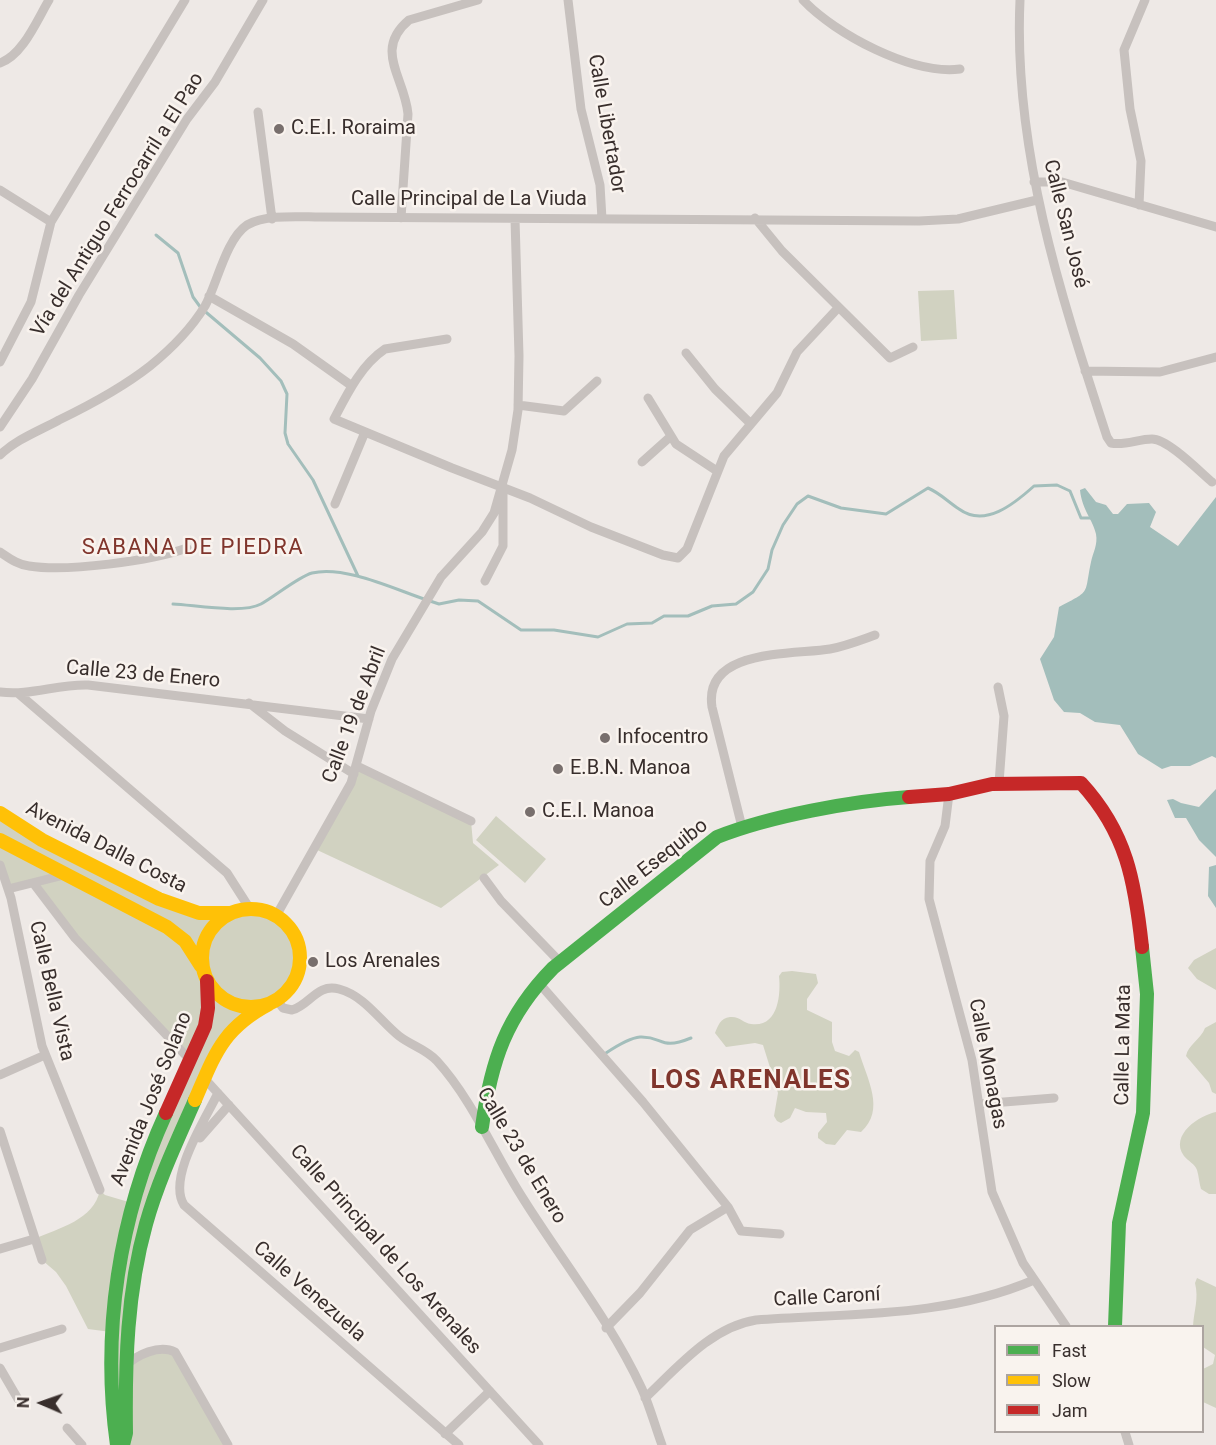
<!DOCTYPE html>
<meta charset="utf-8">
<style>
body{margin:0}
#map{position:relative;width:1216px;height:1445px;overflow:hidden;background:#eee9e6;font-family:Roboto,sans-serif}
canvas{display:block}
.legend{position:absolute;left:994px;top:1325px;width:210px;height:108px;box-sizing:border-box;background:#f9f3ee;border:2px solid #aca4a0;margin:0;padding:8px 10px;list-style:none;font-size:18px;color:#382e2c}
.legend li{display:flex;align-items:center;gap:12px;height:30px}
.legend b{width:30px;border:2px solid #aca4a0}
.north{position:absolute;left:12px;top:1373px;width:60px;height:60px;-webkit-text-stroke:4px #f9f3ee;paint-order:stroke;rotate:272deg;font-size:16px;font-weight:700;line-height:24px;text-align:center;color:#382e2c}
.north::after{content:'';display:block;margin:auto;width:21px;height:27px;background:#382e2c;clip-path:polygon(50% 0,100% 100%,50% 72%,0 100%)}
</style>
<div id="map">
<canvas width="1216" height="1445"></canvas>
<ul class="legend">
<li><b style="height:8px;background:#4caf50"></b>Fast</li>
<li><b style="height:8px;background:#ffc107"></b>Slow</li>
<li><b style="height:8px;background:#c62828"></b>Jam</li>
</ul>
<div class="north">N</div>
</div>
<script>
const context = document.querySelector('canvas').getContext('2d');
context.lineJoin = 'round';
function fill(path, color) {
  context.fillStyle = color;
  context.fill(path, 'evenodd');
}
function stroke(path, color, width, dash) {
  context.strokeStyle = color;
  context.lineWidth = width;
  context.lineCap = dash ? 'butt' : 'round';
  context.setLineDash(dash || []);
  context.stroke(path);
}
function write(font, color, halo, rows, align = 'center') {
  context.font = font + ' Roboto,sans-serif';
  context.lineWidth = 5;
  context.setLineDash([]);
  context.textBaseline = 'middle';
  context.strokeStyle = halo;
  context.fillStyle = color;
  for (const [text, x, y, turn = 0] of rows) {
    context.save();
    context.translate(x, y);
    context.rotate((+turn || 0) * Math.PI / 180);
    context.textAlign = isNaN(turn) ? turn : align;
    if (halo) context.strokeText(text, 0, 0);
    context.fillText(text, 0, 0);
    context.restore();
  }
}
const green = new Path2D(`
 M954,290L957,339L921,341L918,291Z
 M357,766L471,821L473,843L499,865L441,908L315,849Z
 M0,813L159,899L232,912L250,909L268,912L283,921L298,944V971L290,988L226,1037L138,1249L131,1360L170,1349L228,1445H117L111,1332L88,1329L66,1286L56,1272L42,1260L34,1239C59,1228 94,1220 100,1190L105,1195L132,1203L190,1060L101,965L34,884L8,889L0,865Z
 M496,816L546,859L525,883L476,840Z
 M1216,948V990L1197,979L1188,968L1194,960Z
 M792,971L816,974L818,983L807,999V1010L832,1022V1042L835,1051L849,1056L855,1050L859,1052C867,1079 886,1110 861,1132L847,1130L835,1145L826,1144L818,1138V1133L827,1122L826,1113L806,1112L795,1108L790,1118L781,1123L777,1121L774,1116L778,1093L763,1045L755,1043L726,1047L715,1033C718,1026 720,1018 730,1017C740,1016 743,1023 751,1024C778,1028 781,995 779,976L782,972Z
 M1216,1022V1094L1212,1092L1209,1083L1186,1056C1188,1045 1201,1039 1205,1028Z
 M1216,1112V1194H1209L1201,1189C1199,1183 1199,1176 1197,1170C1195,1164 1188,1161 1184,1156C1169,1135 1200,1115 1216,1112Z
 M1197,1278L1216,1287V1408L1203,1402V1369L1213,1364L1215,1355L1203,1347L1202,1326H1193C1194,1310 1199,1299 1195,1283Z`);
const water = new Path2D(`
 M1085,488L1096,502L1106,505L1113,514H1118L1127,504L1149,503L1156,512L1150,527L1178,546L1216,497V758L1212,756L1190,766H1171L1162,769L1138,754L1120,725L1095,722L1080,713L1064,712L1054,700L1040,659L1054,637L1059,607C1092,590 1084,595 1091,562C1093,552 1098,545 1096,534C1093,520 1082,510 1080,490Z
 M1216,789V857L1199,840L1186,818H1175L1167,800L1173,799L1181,803L1199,807Z
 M1216,865V908L1208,896L1209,867Z`);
const stream = new Path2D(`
 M156,235L178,253L193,297L201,308L260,358L281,381L287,394L285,433L288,444L313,480L358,576
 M430,601L439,604L459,600L478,601L521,630H554L598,637L627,624L652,623L664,616H688L712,606L736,604L753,592L768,569L772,550L783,525L797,504L808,496L841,508L886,514L928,488C940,493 948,502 959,509C985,528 1014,504 1034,486L1057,485L1070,491L1081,518H1090
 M173,604C195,605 242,614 261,604C274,597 298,577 312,573C344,565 394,589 424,599
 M606,1053C615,1047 629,1038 640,1037C664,1036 659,1051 691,1038`);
const street = new Path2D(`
 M568,0L581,109L600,185L602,219
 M803,0C835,34 912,75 960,69
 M1020,0C1013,151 1061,296 1107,437L1111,443C1125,446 1138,439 1152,439C1168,439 1200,472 1212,482
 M0,63C23,55 37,20 49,0
 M258,112L272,219
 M1034,182H1062L1216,227
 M0,190L51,222
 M1139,205L1141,161L1130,109L1124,50L1145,0
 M401,218L408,114C405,78 373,50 409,20L478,0
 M755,218L782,251L890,358L913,347
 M209,296L293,344L352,386
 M447,339L385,349C361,365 347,394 334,419L452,468L530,498L591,527L663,555L678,558L687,549L724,456L777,393L797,352L838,308
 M686,353L715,389L751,424
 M0,362L31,302L51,222L185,0
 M1085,371L1160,372L1216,357
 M648,398L676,444L717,471
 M518,405L564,411L597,381
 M0,427L32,379L79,295L187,119L215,82L263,0
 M0,455C17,439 39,431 59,420C90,405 122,388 150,366C171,349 191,329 205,306C217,284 226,239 247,225C266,214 299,217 320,217L919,221L958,219L1037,200
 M642,462L670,437
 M335,504L365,432
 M0,552C9,558 18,565 29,566C67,572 151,561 187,548
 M485,581L503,546V492
 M998,687L1004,716L999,783
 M0,692C30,696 57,684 88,685L369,719
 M19,694L227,873L250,909
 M249,703L285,731L354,774
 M357,766L471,821
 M949,794L945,826L930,861L929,899L972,1060L992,1192L1023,1263L1066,1326
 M742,827L712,707C703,648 794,655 830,649C846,646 861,640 875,635
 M0,865L11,898L42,1046L100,1190
 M484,878L501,901L560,962
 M34,884L75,938L190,1060
 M8,889L64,875
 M276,916L351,783L371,711L392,659L441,577L482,532L494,513L512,450L518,410L519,356L515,219
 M538,982L643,1102L728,1207L741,1231L780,1234
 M277,1000L283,1008L292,1010C310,1005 317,983 339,989C365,996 380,1021 399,1036C412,1046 426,1049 437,1061C474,1102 494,1154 524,1200C563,1262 611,1322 642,1389C650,1407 655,1426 662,1445
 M0,1075L45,1055
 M205,1079L539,1445
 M218,1093C205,1120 167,1178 184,1205L459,1445
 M979,1104L1054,1098
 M0,1131L42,1260
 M200,1138L229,1105
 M0,1249L34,1239
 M606,1328L640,1293L690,1230L728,1207
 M0,1348L62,1329
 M125,1366C137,1355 159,1344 175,1352L228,1445
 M0,1368L18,1399
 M645,1398C677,1368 711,1327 756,1320C850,1313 945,1318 1034,1280
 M67,1428L82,1445
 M1125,1432L1129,1445
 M445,1434L490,1391`);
const fast = new Path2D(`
 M482,1127C491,1061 506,1016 553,968L717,837C770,816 852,801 909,797
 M1115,1326L1119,1223L1143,1113L1147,994L1142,947
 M117,1445C101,1332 119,1216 166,1113
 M123,1445L126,1433C125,1362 127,1292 146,1224C158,1181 177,1141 195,1100`);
const slow = new Path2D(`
 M0,813L42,840L159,899L199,913H230
 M0,840L167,927L185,941L201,966
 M202 958a49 49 0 1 1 98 0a49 49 0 1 1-98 0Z
 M195,1100C215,1054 222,1029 269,1004`);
const jam = new Path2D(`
 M909,797L949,794L992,784L1081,783C1127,833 1135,882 1142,947
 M166,1113L205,1026L208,1008L207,981`);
const markers = [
 [279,129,6,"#786f6d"],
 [605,738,6,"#786f6d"],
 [558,769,6,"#786f6d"],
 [530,812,6,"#786f6d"],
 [313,962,6,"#786f6d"]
];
const streetNames = [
 ["Calle Libertador",606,124,80],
 ["Calle Principal de La Viuda",469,200],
 ["Vía del Antiguo Ferrocarril a El Pao",118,205,-58],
 ["Calle San José",1065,224,76],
 ["Calle 23 de Enero",143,675,5],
 ["Calle 19 de Abril",355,715,-69],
 ["Avenida Dalla Costa",106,848,27],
 ["Calle Esequibo",654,864,-38],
 ["Calle Bella Vista",51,991,77],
 ["Calle La Mata",1124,1045,-89],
 ["Calle Monagas",987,1064,79],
 ["Avenida José Solano",152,1099,-68],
 ["Calle 23 de Enero",521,1156,59],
 ["Calle Principal de Los Arenales",385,1250,48],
 ["Calle Venezuela",309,1292,41],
 ["Calle Caroní",827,1298,-3]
];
const poiNames = [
 ["C.E.I. Roraima",291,129],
 ["Infocentro",617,738],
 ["E.B.N. Manoa",570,769],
 ["C.E.I. Manoa",542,812],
 ["Los Arenales",325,962]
];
const quarterNames = [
 ["SABANA DE PIEDRA",193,548]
];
const districtNames = [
 ["LOS ARENALES",751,1081]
];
fill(green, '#d1d2c1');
fill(water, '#a3bebb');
stroke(stream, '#a3bebb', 3);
stroke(street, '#c7c1be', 9);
stroke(fast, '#4caf50', 14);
stroke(slow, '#ffc107', 14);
stroke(jam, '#c62828', 14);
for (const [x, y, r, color] of markers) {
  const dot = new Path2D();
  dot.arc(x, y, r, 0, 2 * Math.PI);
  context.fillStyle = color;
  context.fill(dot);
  stroke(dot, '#f9f3ee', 2);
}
write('20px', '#382e2c', '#f9f3ee', streetNames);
write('20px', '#382e2c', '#f9f3ee', poiNames, 'left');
context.letterSpacing = '1.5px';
write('22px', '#80352c', '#f9f3ee', quarterNames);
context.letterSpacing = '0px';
context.letterSpacing = '1.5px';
write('bold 26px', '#80352c', '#f9f3ee', districtNames);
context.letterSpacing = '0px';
</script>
